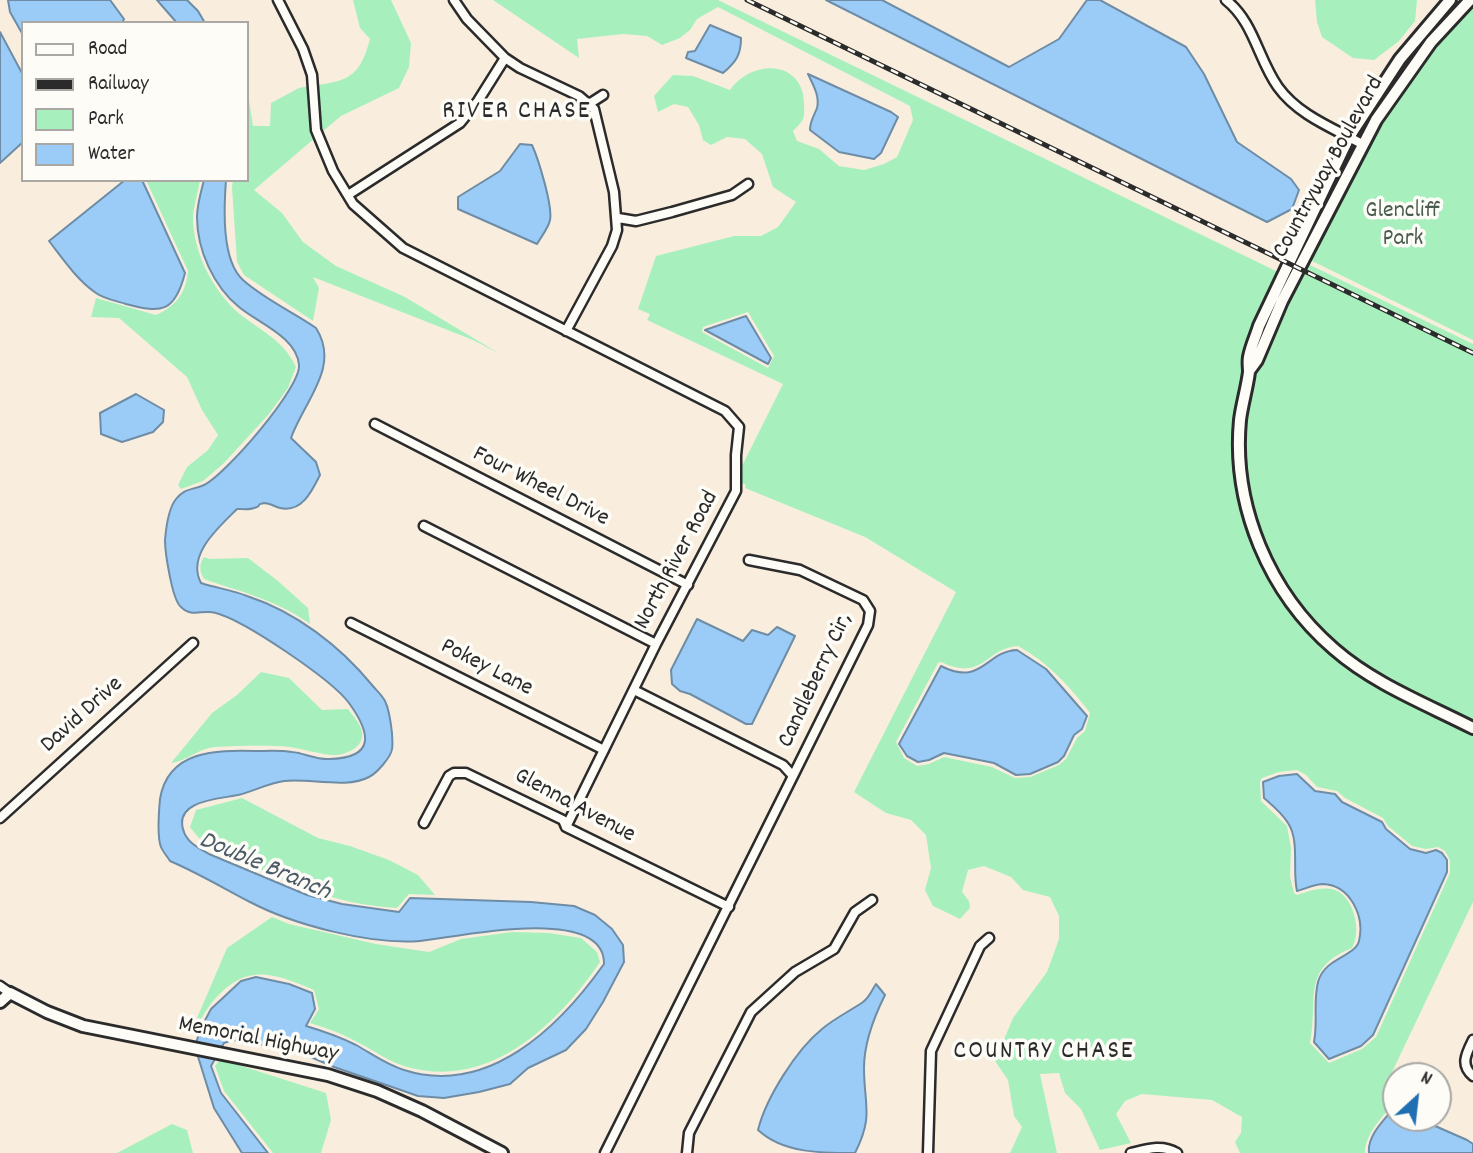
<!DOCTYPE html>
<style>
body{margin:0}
#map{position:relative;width:1473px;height:1153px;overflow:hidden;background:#f9eedd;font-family:Dekko,sans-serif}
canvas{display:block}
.legend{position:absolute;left:21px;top:21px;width:228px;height:161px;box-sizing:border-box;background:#fdfcf7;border:2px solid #a9a8a5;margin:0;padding:9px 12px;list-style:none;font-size:21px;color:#2b2b2b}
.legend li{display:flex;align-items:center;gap:14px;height:35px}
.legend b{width:35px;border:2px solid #a9a8a5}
.north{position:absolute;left:1382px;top:1062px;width:70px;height:70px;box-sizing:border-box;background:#fdfcf7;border:2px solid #a9a8a5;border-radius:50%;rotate:27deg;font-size:19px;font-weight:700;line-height:28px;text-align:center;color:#2b2b2b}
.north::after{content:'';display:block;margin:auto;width:24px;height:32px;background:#1f6fb2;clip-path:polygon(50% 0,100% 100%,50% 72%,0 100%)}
</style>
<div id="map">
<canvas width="1473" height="1153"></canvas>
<ul class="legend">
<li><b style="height:9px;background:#fdfcf7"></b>Road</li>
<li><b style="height:9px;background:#2b2b2b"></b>Railway</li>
<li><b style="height:19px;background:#a7f0be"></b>Park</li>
<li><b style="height:19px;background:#9accf7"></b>Water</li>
</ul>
<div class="north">N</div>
</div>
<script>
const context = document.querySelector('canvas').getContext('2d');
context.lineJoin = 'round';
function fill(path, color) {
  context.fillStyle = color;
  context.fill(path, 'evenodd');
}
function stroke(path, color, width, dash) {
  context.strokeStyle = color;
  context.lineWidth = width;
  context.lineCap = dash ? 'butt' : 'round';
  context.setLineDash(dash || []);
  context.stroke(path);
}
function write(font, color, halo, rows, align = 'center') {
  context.font = font + ' Dekko,sans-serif';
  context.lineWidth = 7;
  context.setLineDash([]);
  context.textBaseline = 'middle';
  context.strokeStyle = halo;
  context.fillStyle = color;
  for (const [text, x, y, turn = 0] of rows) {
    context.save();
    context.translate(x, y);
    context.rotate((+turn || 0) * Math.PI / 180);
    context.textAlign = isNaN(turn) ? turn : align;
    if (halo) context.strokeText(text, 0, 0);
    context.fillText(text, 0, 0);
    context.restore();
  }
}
const green = new Path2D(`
 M353,0H391L411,43L409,67L399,88L341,116L322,132L317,85C352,81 361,72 370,39L360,28Z
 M493,0H718L1278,272L1281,271L1243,372L1238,398L1245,517L1317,640L1473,733V902L1384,1089L1393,1104C1381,1118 1365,1135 1365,1153H1240L1235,1142L1241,1133L1242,1117L1212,1100L1142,1094L1125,1101L1116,1114L1131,1143L1100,1150L1081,1109L1065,1093L1059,1073L1040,1074L1057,1153H1010L1022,1127L1014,1116L1008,1080L995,1061L1013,1018L1047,972L1059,939V916L1050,897L1023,890L1011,877L984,866L968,870L962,892L969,901L970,908L960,919L933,906L925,890L931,868L926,835L911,820L886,813L854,792L956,592L865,537L745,488L746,485L740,482V470L783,384L647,320L650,314L638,309L656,256L734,236H761L778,227L796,202L773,187L762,154L745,139L727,137L711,145L703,140L699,125L688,107L674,104L658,112L654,96L673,75L693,76L730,90C751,59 803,59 804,103C804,107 805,115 803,119C801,123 796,128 793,131L797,141L819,149L839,166L864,170L884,164L897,157L913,120L910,106L718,7L697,19L690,30L680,38L662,45L647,36L623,34L577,39L579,58ZM748,312L774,356L768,368L702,332L703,327ZM1018,646C1048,662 1070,687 1090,713L1085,731L1077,738L1066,759L1059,765L1030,777L1015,778L992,767L944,757L929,764L917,766L904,758L896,742L938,663L941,662C984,682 985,648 1018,646ZM1297,770L1306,775L1317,787L1337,791L1345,798L1383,818L1388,826L1412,846L1426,849L1438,847L1445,851L1450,860V873L1376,1037L1362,1049L1329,1063L1310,1043C1319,999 1300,969 1352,948C1362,931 1354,897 1335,890C1322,886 1310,891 1297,895L1294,893L1290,877L1291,848L1287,826L1261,801L1260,782L1262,778L1279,772Z
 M1315,0H1417L1415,21L1399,41L1374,60L1353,58L1322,37L1317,22Z
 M1473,4V340L1308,259L1375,129L1436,43Z
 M309,86L312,130L315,138L254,190L282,213L303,242L336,266L405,297L500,354L473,340L313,277L319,288L313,321L244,275L237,262L232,187L233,180H247V87L253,126H270L271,103L299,88Z
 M146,180H200C198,192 194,205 193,217C193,251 211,286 234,309C256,329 283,338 296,367L288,388L269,414L224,463L203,481L181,489L178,485L187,467L208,450L218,435L202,410L187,377L119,318L91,317L96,298L156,315C176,306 186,293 188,271Z
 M1306,263L1473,344V723C1427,700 1379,680 1339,648C1263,586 1222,468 1254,374C1267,335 1288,299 1306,263Z
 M204,557L209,559L248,558L278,581L308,608L310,624C277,600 241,592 204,579C199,571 199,564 204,557Z
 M261,672L289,678L322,710L348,709C353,716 361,724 362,732C365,747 345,756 332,755C318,754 304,749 290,747C266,745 240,746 215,747C199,748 185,762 171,763L212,713L237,695Z
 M242,798L318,838L350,846L389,860L418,875L435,895L409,894L397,908C343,905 305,890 257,868C229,855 209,854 190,827L196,810Z
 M272,917L289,924L376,944L429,952L461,939L512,932L549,933L581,938L597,952L600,962C557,1025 490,1090 407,1067C389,1062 375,1051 359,1043C343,1034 327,1028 310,1023L319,1009L314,990C269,971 244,963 210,1005C203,1014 200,1024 191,1032L227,948Z
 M220,1059L326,1093L331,1120L321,1153H273L224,1091L215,1066Z
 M172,1124L187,1130L193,1153H117Z`);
const water = new Path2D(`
 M8,0H110L124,19L122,23H23V35L10,12Z
 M157,0H187L198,11L205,23H177Z
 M826,0H882L1009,67L1059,39L1087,0H1100L1186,47L1204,74L1237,142L1291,179L1299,190L1292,209L1267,222Z
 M710,25L741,38C741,55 736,62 723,73L686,58L688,52L695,51Z
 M0,32L23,75V142L0,163Z
 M808,74L891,112L898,117L881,153L874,159L839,152L810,130C810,121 814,116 817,108C820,96 813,85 808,74Z
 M520,144L532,145C538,158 553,206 550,220C549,227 541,237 537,244L458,209V197L500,171Z
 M125,180H142L185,273C175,312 162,314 126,304C117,301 104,299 96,293C77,280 63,259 49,241Z
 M204,180H226C224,207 221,260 243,280C264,299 293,312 316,328C341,367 304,401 291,438L316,462L320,475C312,491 302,513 280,508C275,507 270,503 264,503C254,505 264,505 254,508C250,510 242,509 237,509C219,527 186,555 201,583C216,588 232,590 247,596C296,612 340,646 372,685C376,690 382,695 385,701C389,709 391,724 392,733C392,737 393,744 392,749C391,757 377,773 369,777C347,789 309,778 284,781C269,783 254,791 238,795C220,799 175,800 183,829C186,842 198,848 209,854L307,895L342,904L399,912L410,898L531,902L574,906L595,915L612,929L623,945L624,962L603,1002L586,1029L566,1050L528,1068L510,1084L479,1092L444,1098L418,1096L334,1067L292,1049L233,1040L224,1043L211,1066L221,1093L268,1153H242L214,1108L195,1047L200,1030L211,1009L241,981L256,977L289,984L312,993L315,1009L306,1026C323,1031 340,1037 356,1045C372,1054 387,1065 404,1070C489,1097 560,1026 604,964C605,903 454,938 420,941C371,945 294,925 250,902C223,888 198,873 170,861C167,856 163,852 161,847C157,837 159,810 160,799C168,750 216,750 255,751C267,751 280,750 292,752C304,753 317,760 329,759C377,758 370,732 349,703C331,679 245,621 216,613C203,609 192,618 181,607C172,600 165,552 165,540C166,528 168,509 176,499C184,488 193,490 204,485C225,475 301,388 299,365C297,337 258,323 239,307C214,287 197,250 197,217C197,205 201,192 204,180Z
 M746,316L771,358L768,364L705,330Z
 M136,394L164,410L163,422L153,432L122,442L101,434L100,413Z
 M697,619L743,641L752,630L768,635L777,627L795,636L752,724H746L690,694L680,691L672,684L671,670Z
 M1017,650L1046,669L1087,716L1082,729L1074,735L1064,756L1058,762L1030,774L1016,775L994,763L944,753L929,760L918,762L907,756L899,744L941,666C982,687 986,651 1017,650Z
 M1297,774L1315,791L1335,794L1342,802L1382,822L1386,829L1410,849L1426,853L1436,850L1442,853L1447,860V872L1373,1035L1361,1046L1329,1059L1314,1042C1318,1022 1313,1001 1318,982C1325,957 1355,957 1359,941C1365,916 1350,885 1323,884C1315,884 1305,889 1297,891C1292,870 1300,841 1288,823C1282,813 1272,805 1264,798L1263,782L1279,776Z
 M876,984L885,995C874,1017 864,1043 864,1068C864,1106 874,1115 855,1153C819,1153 783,1153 758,1130C766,1098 796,1050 822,1029C835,1018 850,1011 863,1002C869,998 872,990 876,984Z
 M1394,1108L1396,1118H1417L1467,1140L1473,1144V1153H1369C1367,1136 1384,1120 1394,1108Z`);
const minor = new Path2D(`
 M278,0L303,49L312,75L316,130L333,171L353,204L403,248L725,411L739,427L736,455V491L656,644L566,827
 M454,0L467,19L505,58L520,68L579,96L594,109L614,192L617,230L612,246L566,331
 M1226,0C1254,22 1258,59 1278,87C1298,115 1333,128 1362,144
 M589,104L603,95
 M348,195L460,123L478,101L505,58
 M618,218L636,221L672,212L732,195L748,184
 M375,424L688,585
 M424,526L656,644
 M749,560L800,570L863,600L870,611L868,625L793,776
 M351,623L604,750
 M0,818L193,643
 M424,823L449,776L454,773H466L563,820L566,827L729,907
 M0,986L10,993
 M1473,1040C1466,1054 1460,1065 1473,1076
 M605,1153L793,776L783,765L634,690
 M687,1153L689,1133L751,1012L795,972L834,949L855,912L872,900
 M928,1153L931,1051L980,946L989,938
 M1131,1153C1147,1149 1162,1144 1177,1153`);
const tertiary = new Path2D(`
 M1450,0L1400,59L1349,137L1259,326C1256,336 1251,346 1249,357C1248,362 1249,367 1249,372C1247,388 1242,404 1240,420C1232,506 1269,593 1334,649C1374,684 1426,704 1473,728
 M1249,371L1257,360L1282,301L1376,120L1431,42L1470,0
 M0,1002L10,993L47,1012L83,1026L328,1075L377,1091L422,1111L502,1153`);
const rail = new Path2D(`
 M747,0L1473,353`);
const streetNames = [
 ["Countryway Boulevard",1330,168,-61],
 ["Four Wheel Drive",540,488,27],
 ["North River Road",678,561,-62],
 ["Pokey Lane",486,669,27],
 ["Candleberry Cir,",817,681,-65],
 ["David Drive",83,716,-42],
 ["Glenna Avenue",574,807,28],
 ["Memorial Highway",258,1041,11]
];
const parkNames = [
 ["Glencliff",1403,213],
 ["Park",1403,241]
];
const neighbourhoodNames = [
 ["RIVER CHASE",517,113],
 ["COUNTRY CHASE",1044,1053]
];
const waterNames = [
 ["Double Branch",264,868,23]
];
fill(green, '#a7f0be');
fill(water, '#9accf7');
stroke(water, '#6e8ca5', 2);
stroke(minor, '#2b2b2b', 13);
stroke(tertiary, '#2b2b2b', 16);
stroke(minor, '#fdfcf7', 8);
stroke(tertiary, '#fdfcf7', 10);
stroke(rail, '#2b2b2b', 5);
stroke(rail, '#fdfcf7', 2.5, [8]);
write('24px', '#2b2b2b', '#fdfcf7', streetNames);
write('24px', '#4a5c50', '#fdfcf7', parkNames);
context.letterSpacing = '2px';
write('26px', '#2b2b2b', '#fdfcf7', neighbourhoodNames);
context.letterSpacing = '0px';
write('italic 26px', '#4c5b68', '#fdfcf7', waterNames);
</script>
